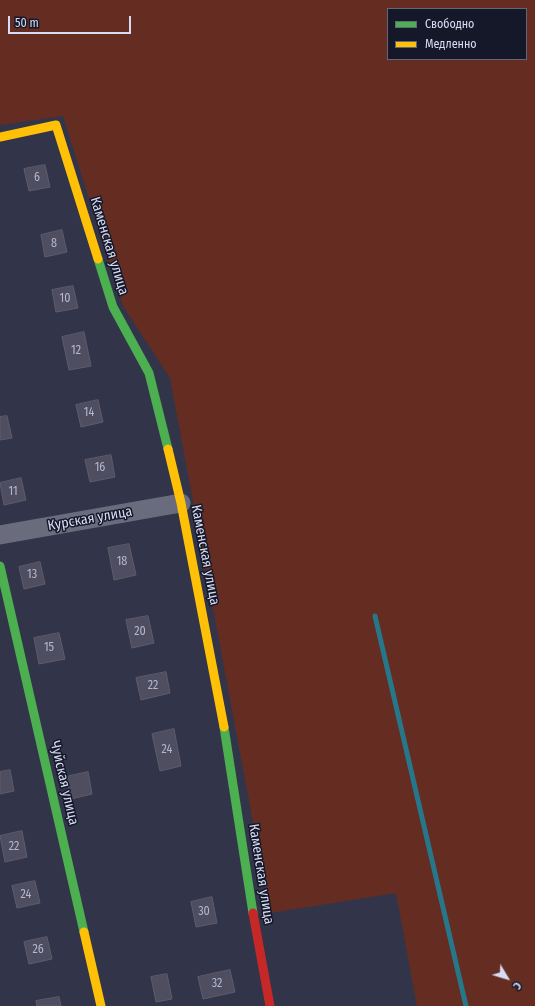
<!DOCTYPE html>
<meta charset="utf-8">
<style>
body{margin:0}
#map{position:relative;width:535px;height:1006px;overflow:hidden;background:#323549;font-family:"Fira Sans Condensed",sans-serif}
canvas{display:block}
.legend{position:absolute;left:387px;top:8px;width:140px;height:52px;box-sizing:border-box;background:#151828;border:1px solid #62667a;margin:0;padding:5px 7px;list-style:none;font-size:12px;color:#d6dcf4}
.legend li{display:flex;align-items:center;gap:8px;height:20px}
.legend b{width:20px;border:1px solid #62667a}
.north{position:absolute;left:487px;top:958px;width:40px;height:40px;-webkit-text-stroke:3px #151828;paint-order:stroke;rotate:128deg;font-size:11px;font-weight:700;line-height:16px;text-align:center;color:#d6dcf4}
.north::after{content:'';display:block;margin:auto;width:14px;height:18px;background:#d6dcf4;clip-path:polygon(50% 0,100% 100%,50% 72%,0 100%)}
.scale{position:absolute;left:8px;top:16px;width:123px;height:18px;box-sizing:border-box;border:2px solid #d6dcf4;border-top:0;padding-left:5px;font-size:12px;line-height:14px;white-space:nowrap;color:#d6dcf4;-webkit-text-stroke:3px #151828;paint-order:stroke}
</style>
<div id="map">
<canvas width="535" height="1006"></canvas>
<ul class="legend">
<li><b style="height:5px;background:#4caf50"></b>Свободно</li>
<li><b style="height:5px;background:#ffc107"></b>Медленно</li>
</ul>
<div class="north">С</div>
<div class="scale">50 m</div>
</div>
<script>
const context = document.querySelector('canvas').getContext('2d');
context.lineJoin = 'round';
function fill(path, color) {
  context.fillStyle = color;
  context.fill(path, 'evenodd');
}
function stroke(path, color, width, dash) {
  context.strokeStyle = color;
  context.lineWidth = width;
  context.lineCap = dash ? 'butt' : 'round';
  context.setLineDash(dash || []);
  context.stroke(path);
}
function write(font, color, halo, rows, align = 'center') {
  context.font = font + ' "Fira Sans Condensed",sans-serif';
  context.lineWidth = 3;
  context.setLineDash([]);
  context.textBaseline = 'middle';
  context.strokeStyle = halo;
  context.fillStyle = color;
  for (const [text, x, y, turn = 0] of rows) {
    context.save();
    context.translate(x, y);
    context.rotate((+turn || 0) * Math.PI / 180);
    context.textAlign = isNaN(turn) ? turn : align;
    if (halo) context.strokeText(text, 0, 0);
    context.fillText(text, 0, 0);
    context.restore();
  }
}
const green = new Path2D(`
 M0,0H535V1006H417L396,893L270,913L170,378L123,306L63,116L0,125ZM388,9H526V59H388Z`);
const stream = new Path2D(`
 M375,616L466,1006`);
const building = new Path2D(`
 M45,165L50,187L29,191L24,169Z
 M62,230L67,252L45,257L41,235Z
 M73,286L78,308L56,312L52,290Z
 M84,332L91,366L69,370L62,337Z
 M98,400L103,422L81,427L76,405Z
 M7,416L12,438L0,440V417Z
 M111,455L115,477L90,482L85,460Z
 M21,478L26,500L4,505L0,483Z
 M129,544L136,575L114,580L108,548Z
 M40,562L45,584L24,589L19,567Z
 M148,616L154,643L132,648L126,620Z
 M59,633L65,659L39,664L34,638Z
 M166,672L170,693L141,700L136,678Z
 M174,729L181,766L160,771L152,734Z
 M10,770L14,791L0,794V772Z
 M88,772L92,794L71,799L66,777Z
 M22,831L27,857L5,862L0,836Z
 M35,881L40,903L17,908L12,886Z
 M212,897L217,923L196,927L191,902Z
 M47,937L52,959L29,964L24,942Z
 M230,970L235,992L203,999L198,977Z
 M167,974L172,999L156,1002L151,977Z
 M59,997L61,1006H37L36,1001Z`);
const street = new Path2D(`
 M0,535L181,503`);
const fast = new Path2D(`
 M98,259L113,307L149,373L168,449
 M0,566L84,932
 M224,727L253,913`);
const slow = new Path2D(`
 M0,137L56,125L98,259
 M168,449L181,503L224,727
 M84,932L101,1006`);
const jam = new Path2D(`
 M253,913L270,1006`);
const numberNames = [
 ["6",37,178],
 ["8",54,244],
 ["10",65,299],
 ["12",76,351],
 ["14",89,413],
 ["16",100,468],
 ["11",13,492],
 ["18",122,562],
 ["13",32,575],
 ["20",140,632],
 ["15",49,648],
 ["22",153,686],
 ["24",167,750],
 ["22",14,847],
 ["24",26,895],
 ["30",204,912],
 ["26",38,950],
 ["32",217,984]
];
const streetNames = [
 ["Каменская улица",109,246,73],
 ["Курская улица",90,519,-10],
 ["Каменская улица",205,555,79],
 ["Чуйская улица",64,783,77],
 ["Каменская улица",261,874,81]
];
fill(green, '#652d22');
stroke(stream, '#27778b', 5);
fill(building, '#4f4e60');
stroke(building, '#5c5c6d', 1);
stroke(street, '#6a6c7d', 19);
stroke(fast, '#4caf50', 9);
stroke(slow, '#ffc107', 9);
stroke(jam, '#c62828', 9);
write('12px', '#b4b8cf', null, numberNames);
write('14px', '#d6dcf4', '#151828', streetNames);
</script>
